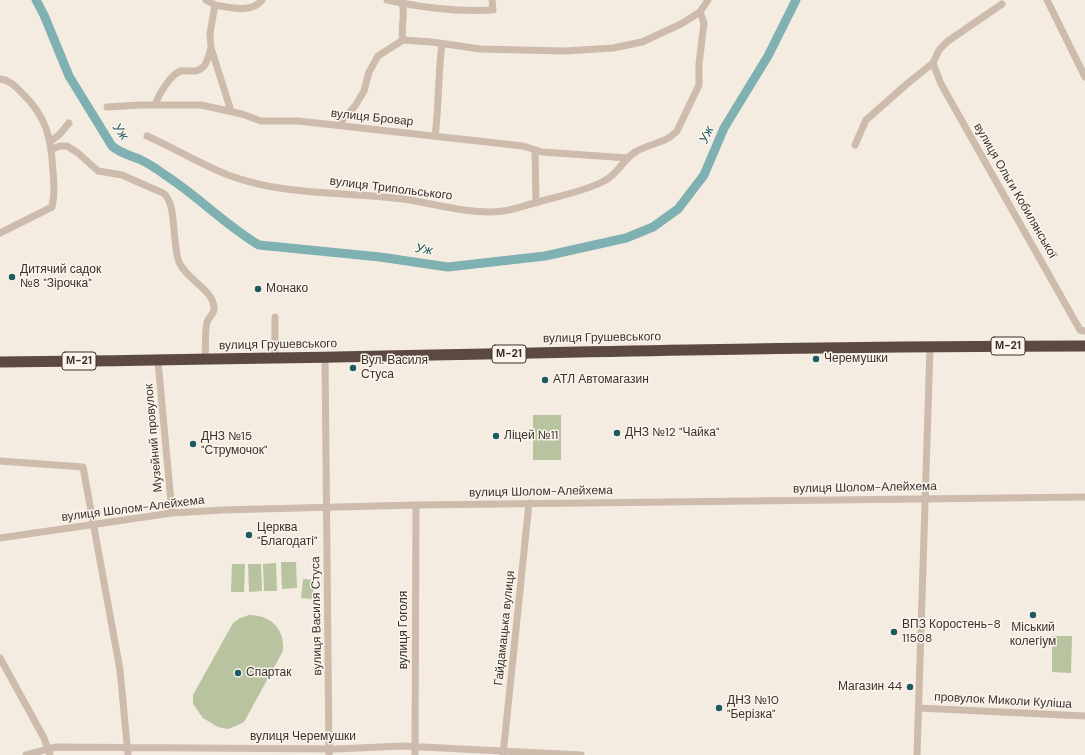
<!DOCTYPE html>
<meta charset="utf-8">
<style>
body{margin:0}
canvas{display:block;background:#f4ebe1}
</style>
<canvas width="1085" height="755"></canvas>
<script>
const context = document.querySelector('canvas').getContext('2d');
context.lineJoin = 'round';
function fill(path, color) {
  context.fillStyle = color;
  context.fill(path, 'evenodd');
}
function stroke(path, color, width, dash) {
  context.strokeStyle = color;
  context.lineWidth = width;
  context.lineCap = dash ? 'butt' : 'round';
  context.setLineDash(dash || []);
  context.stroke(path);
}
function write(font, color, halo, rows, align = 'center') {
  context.font = font + ' "DM Sans",sans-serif';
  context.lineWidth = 3;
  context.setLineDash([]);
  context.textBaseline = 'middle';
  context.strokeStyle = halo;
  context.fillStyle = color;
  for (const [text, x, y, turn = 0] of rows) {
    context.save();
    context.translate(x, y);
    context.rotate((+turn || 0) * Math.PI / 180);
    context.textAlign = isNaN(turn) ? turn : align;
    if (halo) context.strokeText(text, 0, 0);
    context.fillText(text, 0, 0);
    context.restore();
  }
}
const green = new Path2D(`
 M533,415H561V460H533Z
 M281,562H296L297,588L282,589Z
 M276,563L277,591H264L263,564Z
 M232,564H245L244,592H231Z
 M248,564H261L262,591L249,592Z
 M303,579L314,580L313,599L301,598Z
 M249,615C271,615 285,629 283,651L244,722L236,726L228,729L218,727L203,718L193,704V695L233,623L240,618Z
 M1052,636H1072L1071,673L1052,672Z`);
const river = new Path2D(`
 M36,0L44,15L69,76L112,146C120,153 129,155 139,159C148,163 157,169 165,175C198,196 225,225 259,245L380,257L448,267L545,256L626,238L653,227L678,209L704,175L724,128L768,56L796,0`);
const minor = new Path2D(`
 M206,0L215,5
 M387,0C423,8 456,12 493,10L492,0
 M1047,0L1085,77
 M402,3C406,16 400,27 403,40
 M211,48L210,33L215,5C229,7 251,14 262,0
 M933,63L941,84L971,137L1080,330L1085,331
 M0,79C10,80 15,86 22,93C47,117 51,138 53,171C54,184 55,194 52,207L0,233
 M155,105C158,96 171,73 181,71C190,70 197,74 204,66C208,61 209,53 211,48L231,111
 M107,107L140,105H201L242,114L261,121H298L523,146L542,152L628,158
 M338,125L355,106L364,91L369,72L378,56L403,40L432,42L480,49L565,51L613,48L642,42L681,24L700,12L708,0
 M147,136C174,148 200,164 228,175C286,197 350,191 410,200C439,205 474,215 503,211C514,210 525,205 535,203C558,196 583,192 604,181C619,174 623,158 637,151C651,143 665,144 677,131L699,85V64L704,23L700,12
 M435,136C439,106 438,74 442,44
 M51,141L60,134L69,123
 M855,145L866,120L908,83L933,63L939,50L948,41L1002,4
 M52,149L60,146H67L78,153L98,171L122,175L163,193C177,201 172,246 179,262C185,278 213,290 214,307C215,313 210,316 208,320C204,326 206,352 205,360
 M535,150L536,203
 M275,317V358
 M325,357L329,755
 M158,361L172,513
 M0,461L83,467L120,670L128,755
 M0,538L172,513L222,510L416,505L1085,497
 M0,658L44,738L50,755
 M919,708L1085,716
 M26,755L56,747L336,749L403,746L581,755
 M415,755L416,505
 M503,755L529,503
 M917,755L930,347`);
const highway = new Path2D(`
 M0,362C362,359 723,346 1085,346`);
const markers = [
 [12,277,4,"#1f5a5e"],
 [258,289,4,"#1f5a5e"],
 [816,359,4,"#1f5a5e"],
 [353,368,4,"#1f5a5e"],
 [545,380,4,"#1f5a5e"],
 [617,433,4,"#1f5a5e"],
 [496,436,4,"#1f5a5e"],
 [193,444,4,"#1f5a5e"],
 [249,535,4,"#1f5a5e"],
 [1033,615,4,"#1f5a5e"],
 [894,632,4,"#1f5a5e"],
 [238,673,4,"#1f5a5e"],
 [910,687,4,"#1f5a5e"],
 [719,708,4,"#1f5a5e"]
];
const shields = [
 [1008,346,34],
 [509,354,34],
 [79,361,34]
];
const shieldNames = [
 ["М-21",1008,346],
 ["М-21",509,354],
 ["М-21",79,361]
];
const streetNames = [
 ["вулиця Бровар",372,118,6],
 ["вулиця Трипольського",391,189,7],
 ["вулиця Ольги Кобилянської",1015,191,60],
 ["вулиця Грушевського",602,338,-1],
 ["вулиця Грушевського",278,345,-1],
 ["Музейний провулок",154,438,-95],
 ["вулиця Шолом-Алейхема",865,488,-1],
 ["вулиця Шолом-Алейхема",541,492,-1],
 ["вулиця Шолом-Алейхема",133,509,-7],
 ["вулиця Василя Стуса",317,616,-91],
 ["Гайдамацька вулиця",505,628,-84],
 ["вулиця Гоголя",404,630,-90],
 ["провулок Миколи Куліша",1003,701,3],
 ["вулиця Черемушки",303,737]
];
const poiNames = [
 ["Дитячий садок",20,270],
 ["№8 \"Зірочка\"",20,284],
 ["Монако",266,289],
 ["Черемушки",824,359],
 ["Вул. Василя",361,361],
 ["Стуса",361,375],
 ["АТЛ Автомагазин",553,380],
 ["ДНЗ №12 \"Чайка\"",625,433],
 ["Ліцей №11",504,436],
 ["ДНЗ №15",201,437],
 ["\"Струмочок\"",201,451],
 ["Церква",257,528],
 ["\"Благодаті\"",257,542],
 ["ВПЗ Коростень-8",902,625],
 ["11508",902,639],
 ["Міський",1033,628,"center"],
 ["колегіум",1033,642,"center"],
 ["Спартак",246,673],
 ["Магазин 44",902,687,"right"],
 ["ДНЗ №10",727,701],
 ["\"Берізка\"",727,715]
];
const waterNames = [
 ["Уж",120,132,53],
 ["Уж",707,135,-66],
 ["Уж",424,250,9]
];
fill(green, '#b8c4a0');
stroke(river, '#7fb0b2', 9);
stroke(minor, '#cdbbac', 7);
stroke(highway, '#5c4a42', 11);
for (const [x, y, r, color] of markers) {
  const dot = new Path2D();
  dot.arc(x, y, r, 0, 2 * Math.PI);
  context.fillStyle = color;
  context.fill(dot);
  stroke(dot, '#fbf5ee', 1.5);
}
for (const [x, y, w] of shields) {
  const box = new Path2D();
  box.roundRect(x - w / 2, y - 9, w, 18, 3);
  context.fillStyle = '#fbf5ee';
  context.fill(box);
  stroke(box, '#3b302b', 1);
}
write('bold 11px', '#3b302b', null, shieldNames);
write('12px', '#3b302b', '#fbf5ee', streetNames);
write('12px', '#3b302b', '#fbf5ee', poiNames, 'left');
write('italic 13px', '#1f5a5e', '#fbf5ee', waterNames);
</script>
